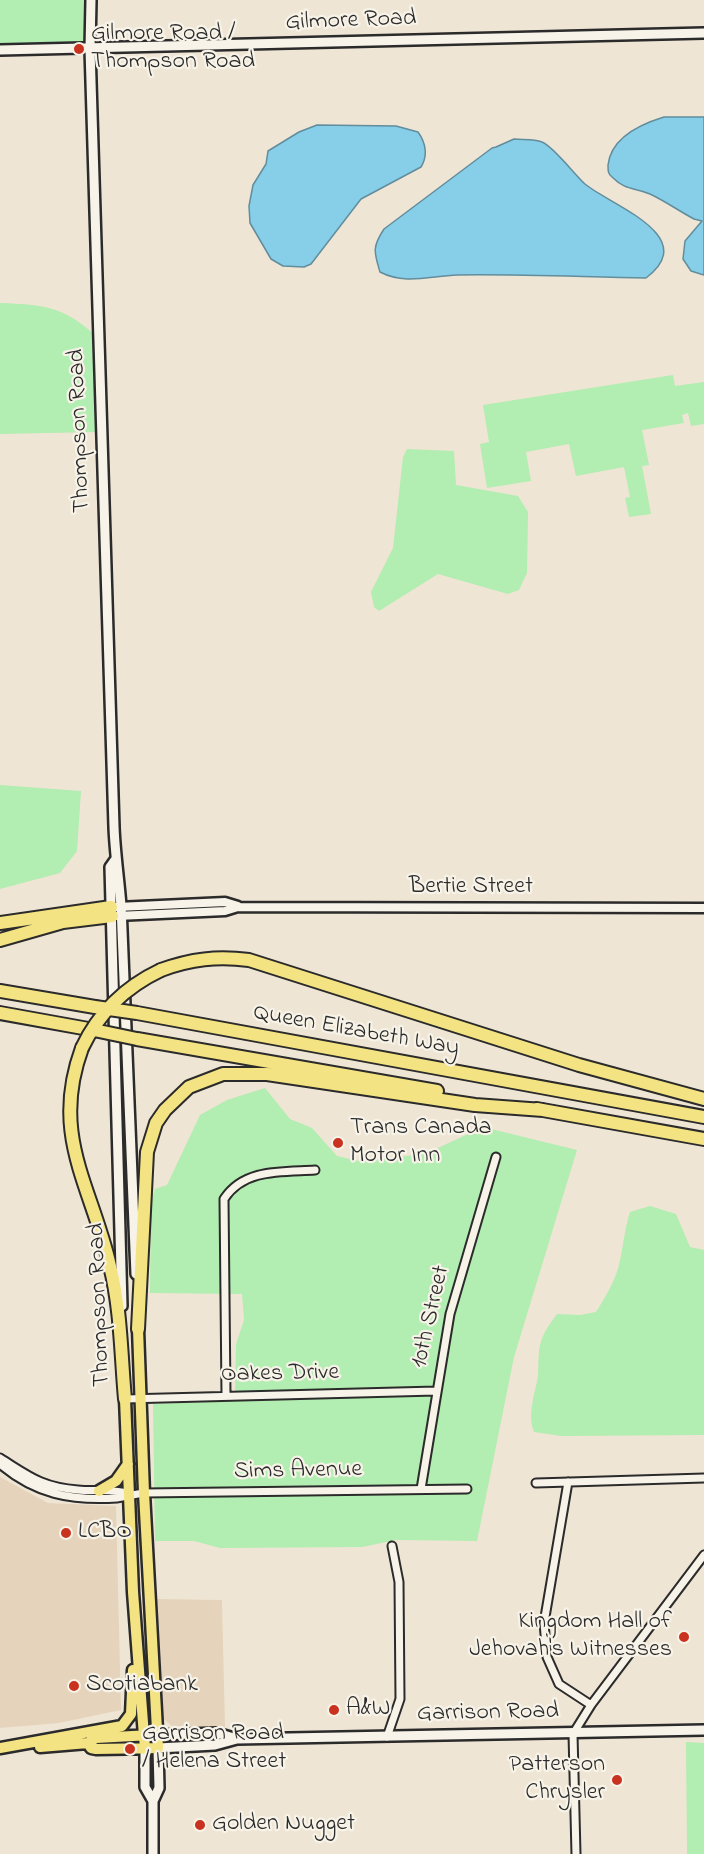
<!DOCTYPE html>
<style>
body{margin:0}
canvas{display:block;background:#efe5d4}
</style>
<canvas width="704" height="1854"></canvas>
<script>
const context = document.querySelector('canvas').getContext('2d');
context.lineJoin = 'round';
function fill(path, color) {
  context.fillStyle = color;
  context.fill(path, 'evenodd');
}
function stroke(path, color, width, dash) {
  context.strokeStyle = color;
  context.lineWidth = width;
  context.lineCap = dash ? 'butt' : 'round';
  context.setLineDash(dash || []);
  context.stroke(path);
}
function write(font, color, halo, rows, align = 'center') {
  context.font = font + ' "Indie Flower",sans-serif';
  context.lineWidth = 4.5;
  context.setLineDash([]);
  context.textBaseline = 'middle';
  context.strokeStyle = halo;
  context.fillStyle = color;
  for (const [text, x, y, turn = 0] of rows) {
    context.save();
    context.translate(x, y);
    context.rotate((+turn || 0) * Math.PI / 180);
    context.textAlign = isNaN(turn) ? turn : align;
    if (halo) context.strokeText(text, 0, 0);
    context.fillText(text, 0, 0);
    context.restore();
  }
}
const built = new Path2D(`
 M0,1477L48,1503L116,1506L121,1710L59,1723L0,1728Z
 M157,1599L222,1600L225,1727H173L160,1716Z`);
const green = new Path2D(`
 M0,0H85V42L0,44Z
 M0,303C42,305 61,305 94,334L97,432L0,434Z
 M673,375L675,386L704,382V424L691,426L688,413L682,415L684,423L642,430L649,465L642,466L651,514L629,517L625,498L630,497L624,467L576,476L569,444L526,452L531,481L487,488L480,444L489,442L483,405Z
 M407,449L454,451L456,485L518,496L528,512L527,573L519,590L508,594L438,574L379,611L374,607L371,592L393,548L403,457Z
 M0,785L81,791L77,851L60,873L0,889Z
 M265,1088L290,1119L312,1128L337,1156L359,1161L425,1154L483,1127L577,1150L514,1357L477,1541L396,1540L362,1547L220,1548L194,1541H155L153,1404L235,1401L236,1344L244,1320L242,1294L150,1293L151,1202L155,1189L167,1185L200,1115L227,1100Z
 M650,1206L676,1214L690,1247L704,1250V1435L561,1436L534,1432C527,1413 535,1395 538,1376C539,1362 537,1347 544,1334C547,1327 553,1320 557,1314L580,1315L596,1312C605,1298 613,1284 618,1269C623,1250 624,1231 630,1212Z
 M686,1742L704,1743V1854H687Z`);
const water = new Path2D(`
 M664,117H704V275L691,271L683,259L685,241L702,221L694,219C679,211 665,201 650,194C634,187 626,191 612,177C608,174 608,171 608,165C611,138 641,124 664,117Z
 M317,125L396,126L418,132C426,143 428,156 421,167L361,199L311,264L304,267L283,266L271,259L250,223L249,206L253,185L266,164L268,151L299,132Z
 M514,139C523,140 534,139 542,142C553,146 575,175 585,184C610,205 702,236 646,278C583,277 520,274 457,275C430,276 405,285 380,272C374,252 372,247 384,229L492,148L496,147Z`);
const minor = new Path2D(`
 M226,1395L224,1199C244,1168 283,1172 315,1170
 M125,1399L436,1391
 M0,1458C29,1476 41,1487 78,1490C95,1492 113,1488 130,1494
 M0,1464C35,1494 71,1501 117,1498C126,1497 134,1494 144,1493L467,1489
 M568,1482L544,1623L547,1657L559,1684L591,1705
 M536,1483L704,1478
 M421,1489L450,1314L496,1157
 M387,1737L400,1699L399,1582L392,1546
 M576,1854L573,1734L591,1705L704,1555`);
const tertiary = new Path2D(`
 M117,907L225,902L238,906
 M117,916L225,911L238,907L704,908`);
const secondary = new Path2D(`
 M91,0L90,49L114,827C115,854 119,879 121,906L136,1274
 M0,50L704,33
 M115,860L110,867L122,1306
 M157,1735L217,1733L237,1739
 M145,1749V1787L153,1801
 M153,1854V1801L159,1788L158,1748L215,1745L237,1739L704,1730`);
const primary = new Path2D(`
 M125,1399L133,1592L145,1749
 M99,1491L116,1481L128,1464
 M88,1743L91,1748L96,1749L158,1748L144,1493L138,1329
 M40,1747L88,1743L96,1738L151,1735
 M0,1748L122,1726L131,1714L133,1670`);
const motorway = new Path2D(`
 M0,923L111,907
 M0,940L63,922L112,916
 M161,970C191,959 217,956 249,960L579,1065L704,1099
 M0,991L95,1007
 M0,1013L94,1030
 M137,1013L704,1117
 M137,1039L437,1091
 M82,1048C50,1135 91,1185 110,1266C121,1309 121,1356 125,1399
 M537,1109L704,1139
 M138,1329L147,1152L156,1123L165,1110L189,1087L223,1074H267L475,1105L543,1110`);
const motorwayBridge = new Path2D(`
 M95,1007L137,1013
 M94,1030L137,1039
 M82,1048C99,1012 125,987 161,970`);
const markers = [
 [79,49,6,"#c8321e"],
 [338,1143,6,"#c8321e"],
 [66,1533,6,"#c8321e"],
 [684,1637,6,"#c8321e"],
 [74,1686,6,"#c8321e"],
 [334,1710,6,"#c8321e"],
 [130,1749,6,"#c8321e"],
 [617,1780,6,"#c8321e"],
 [200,1825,6,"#c8321e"]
];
const streetNames = [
 ["Gilmore Road",351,22,-2],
 ["Thompson Road",81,431,-92],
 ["Bertie Street",471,888],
 ["Queen Elizabeth Way",356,1032,10],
 ["Thompson Road",101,1305,-92],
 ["10th Street",432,1317,-77],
 ["Oakes Drive",280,1375,-1],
 ["Sims Avenue",298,1472,-1],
 ["Garrison Road",488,1714,-1]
];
const poiNames = [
 ["Gilmore Road /",91,35],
 ["Thompson Road",91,63],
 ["Trans Canada",350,1129],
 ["Motor Inn",350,1157],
 ["LCBO",78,1533],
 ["Kingdom Hall of",672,1623,"right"],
 ["Jehovah's Witnesses",672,1651,"right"],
 ["Scotiabank",86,1686],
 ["A&W",346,1710],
 ["Garrison Road",142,1735],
 ["/ Helena Street",142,1763],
 ["Patterson",605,1766,"right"],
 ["Chrysler",605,1794,"right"],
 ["Golden Nugget",212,1825]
];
fill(built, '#e5d4bb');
fill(green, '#b2edb1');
fill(water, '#87cee8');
stroke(water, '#628d9c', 1.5);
stroke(minor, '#2b2b2b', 11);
stroke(tertiary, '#2b2b2b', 13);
stroke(secondary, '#2b2b2b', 14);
stroke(primary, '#2b2b2b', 15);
stroke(motorway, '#2b2b2b', 16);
stroke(minor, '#f7f3e8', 7);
stroke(tertiary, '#f7f3e8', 8);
stroke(secondary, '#f7f3e8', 9);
stroke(primary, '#f4e382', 10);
stroke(motorway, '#f4e382', 12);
stroke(motorwayBridge, '#2b2b2b', 16, []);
stroke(motorwayBridge, '#f4e382', 12);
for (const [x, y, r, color] of markers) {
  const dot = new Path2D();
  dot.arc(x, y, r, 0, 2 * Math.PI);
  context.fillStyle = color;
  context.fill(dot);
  stroke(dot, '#f7f3e8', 2);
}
write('24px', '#2b2b2b', '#f7f3e8', streetNames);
write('24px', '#2b2b2b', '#f7f3e8', poiNames, 'left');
</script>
